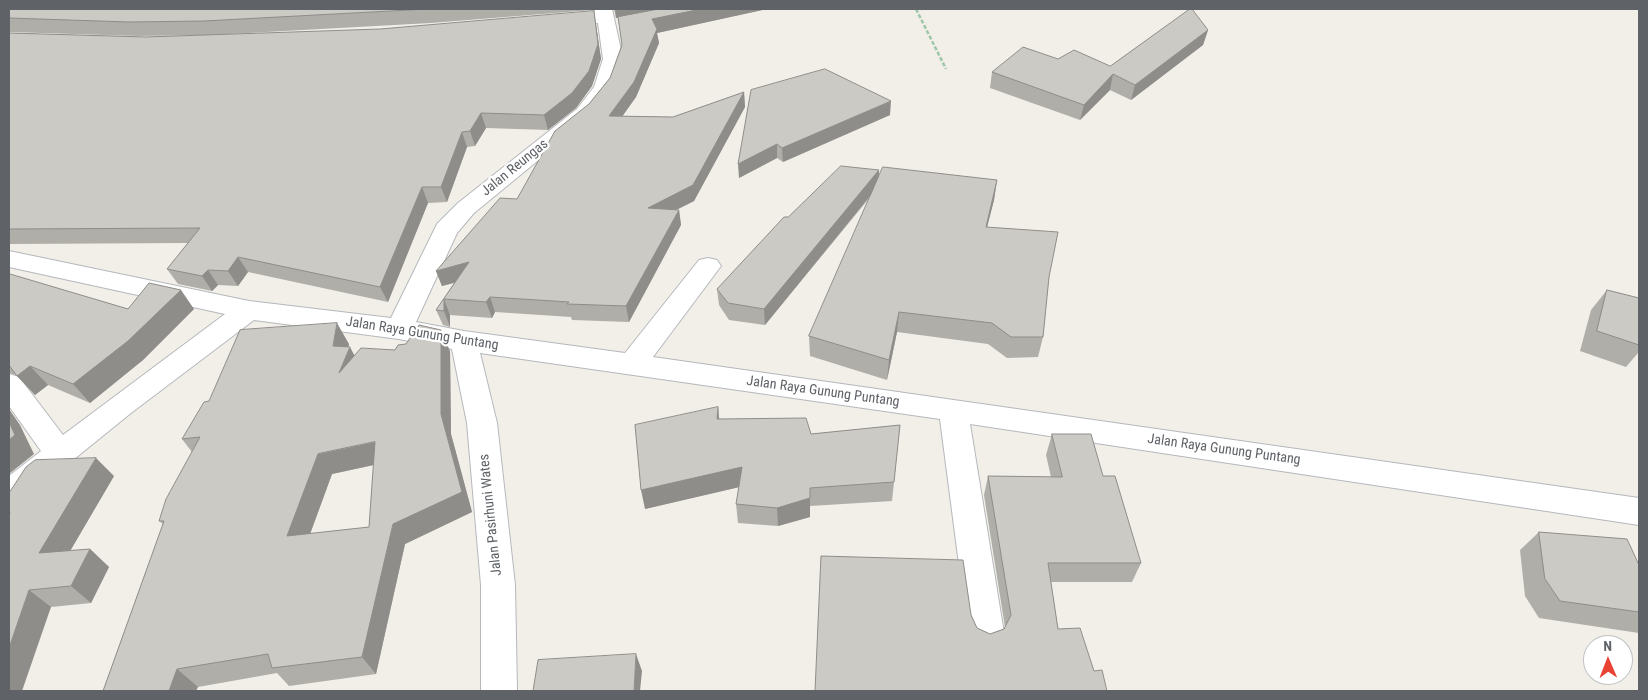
<!DOCTYPE html>
<style>
body{margin:0}
#map{position:relative;width:1648px;height:700px;overflow:hidden;background:#f1efe8;font-family:"Roboto Condensed",sans-serif}
canvas{display:block}
.frame{position:absolute;inset:0;border:10px solid #5f6368;pointer-events:none}
.north{position:absolute;left:1583px;top:635px;width:50px;height:50px;box-sizing:border-box;background:#fff;border:1px solid #bfc1c3;border-radius:50%;rotate:359deg;font-size:14px;font-weight:700;line-height:20px;text-align:center;color:#5f6368}
.north::after{content:'';display:block;margin:auto;width:18px;height:22px;background:#ea4335;clip-path:polygon(50% 0,100% 100%,50% 72%,0 100%)}
</style>
<div id="map">
<canvas width="1648" height="700"></canvas>
<div class="frame"></div>
<div class="north">N</div>
</div>
<script>
const context = document.querySelector('canvas').getContext('2d');
context.lineJoin = 'round';
function stroke(path, color, width, dash) {
  context.strokeStyle = color;
  context.lineWidth = width;
  context.lineCap = dash ? 'butt' : 'round';
  context.setLineDash(dash || []);
  context.stroke(path);
}
function fill(path, color) {
  context.fillStyle = color;
  context.fill(path, 'evenodd');
}
function write(font, color, halo, rows, align = 'center') {
  context.font = font + ' "Roboto Condensed",sans-serif';
  context.lineWidth = 4.5;
  context.setLineDash([]);
  context.textBaseline = 'middle';
  context.strokeStyle = halo;
  context.fillStyle = color;
  for (const [text, x, y, turn = 0] of rows) {
    context.save();
    context.translate(x, y);
    context.rotate((+turn || 0) * Math.PI / 180);
    context.textAlign = isNaN(turn) ? turn : align;
    if (halo) context.strokeText(text, 0, 0);
    context.fillText(text, 0, 0);
    context.restore();
  }
}
const path = new Path2D(`
 M916,9L946,69`);
const minor = new Path2D(`
 M594,9H612L623,59L614,88L591,117L474,213L457,233L416,322L464,331L625,353L699,260L708,258L717,260L721,266L653,357L1639,498V525L970,424L1004,633L998,645L986,650L974,645L968,633L940,419L480,353L497,423L515,585L517,691H481V585L467,423L452,349L399,339L254,320L131,413L20,503L9,507V476L41,451L9,406V374L19,377L63,435L225,314L9,267V251L249,301L391,318L437,224L458,203L577,109L594,87L603,59L598,23L558,27L551,25L549,21L551,17L595,12Z`);
const wall = new Path2D(`
 M9,9H593L592,10L431,23L211,35L138,36L9,32Z
 M614,9H767L657,33L659,43L636,97L622,116L673,117L744,92L745,107L694,201L676,210H679L681,225L629,322L572,320L571,317L495,312L492,318L450,315V327L443,325L436,310L454,283L442,286L436,271L517,199L589,104L610,78L622,45L618,18H616Z
 M596,25L601,59L592,86L576,108L548,130L486,128L475,146L467,147L447,202L428,203L388,302L248,272L238,286L218,285L212,291L178,284L167,269L188,243L9,244V33L146,37Z
 M1208,30L1203,45L1131,100L1110,90L1080,120L990,88L992,72L1058,59L1110,66Z
 M751,90L890,115L783,162L777,158L739,178Z
 M879,170V177L997,180L994,200L987,227L1049,277L1043,337L1038,357L1007,358L988,344L897,332L887,380L810,356L809,336L871,196L765,325L729,320L719,305L717,289L788,217Z
 M9,275L128,309H194L143,360L90,403L48,385L35,395L16,375L9,373Z
 M1607,290L1639,298V354L1638,353L1626,367L1580,351L1591,310Z
 M349,344L348,347L354,355L395,350L450,351L451,434L472,512L405,544L376,674L289,686L277,673L198,687L103,691L163,524L159,521L192,452L182,439L209,401ZM374,465L369,527L310,534L332,474Z
 M718,407L719,419L811,434L900,425L892,501L810,506V517L778,526L738,523L736,504L739,487L645,509Z
 M1052,434L1103,476L1141,563L1132,582H1051L1058,629L1094,671L815,691L971,615L977,628L990,634L1004,629L1005,627L984,495L988,476L1051,477L1046,455Z
 M114,476L70,551L90,549L109,567L91,603L51,607L9,691V493Z
 M1539,532L1639,565V633L1539,618L1525,596L1520,550Z`);
const shadedWall = new Path2D(`
 M615,9H661L616,18Z
 M701,9H767L657,33L659,43L636,97L612,131L609,116L652,19Z
 M594,11L601,59L592,86L576,108L548,130L544,115Z
 M1208,30L1203,45L1131,100L1135,85Z
 M1113,74L1110,90L1080,120L1084,105Z
 M744,92L745,107L694,201L650,223L648,208Z
 M891,101L890,115L783,162L782,148Z
 M481,113L486,128L475,146L470,131Z
 M462,132L467,147L447,202L441,187Z
 M777,144V158L739,178L738,164Z
 M879,170L878,186L765,325L764,309Z
 M997,180L994,200L982,247L986,227Z
 M422,187L428,203L388,302L380,287Z
 M679,210L681,225L629,322L626,306Z
 M238,257L248,272L238,286L228,271Z
 M469,262L474,277L442,286L436,271Z
 M208,270L218,285L212,291L202,276Z
 M181,290L194,309L143,360L90,403L73,384Z
 M490,297L495,312L492,318L486,302Z
 M444,299L450,315V327L444,311Z
 M899,312L897,332L887,380L889,360Z
 M337,323L349,344L347,354L350,347L361,368L339,373L333,346Z
 M441,330L450,351L451,434L472,512L405,544L376,674L362,657L393,524L441,414Z
 M30,366L48,385L35,395L17,376Z
 M718,407L720,426L717,419Z
 M9,409L20,425L34,454L9,474Z
 M375,442L387,462L332,474L302,556L287,536L318,454Z
 M96,458L114,476L59,570L39,553Z
 M742,467L744,486L645,509L641,490Z
 M810,488V517L778,526L777,508Z
 M90,549L109,567L91,603L71,586Z
 M29,590L51,607L22,691H9V648Z
 M636,654L642,671L640,691H634Z
 M177,669L198,687L196,691H169Z`);
const building = new Path2D(`
 M9,9H428L204,21L129,22L9,18Z
 M659,9H701L652,19L657,29L634,82L609,116L673,117L744,92L693,185L648,208L679,210L626,306L567,304L569,302L490,297L486,302L444,299V311L436,310L469,262L436,271L500,198L517,199L555,131L589,104L610,78L622,45L618,17Z
 M1190,9H1192L1208,30L1135,85L1113,74L1084,105L992,72L1023,47L1058,59L1074,50L1110,66Z
 M594,11L598,44L589,71L572,93L544,115L481,113L470,131L462,132L441,187H422L380,287L238,257L228,271L208,270L202,276L167,269L200,228L9,229V33L146,37L380,29Z
 M825,69L891,101L782,148L777,144L738,164L751,90Z
 M841,166L879,170L764,309L728,303L717,289L784,217H788Z
 M883,167L997,180L986,227L1058,232L1049,277L1043,337H1011L992,323L899,312L889,360L809,336Z
 M10,274L128,309L149,283L181,290L128,341L73,384L30,366L17,376L9,365V275Z
 M1607,290L1639,298V345L1597,331Z
 M337,323L333,346L350,347L339,373L361,348L395,350L398,345L406,344L419,325L441,330V414L462,492L393,524L362,657L272,668L268,654L177,669L169,691H103L164,521H159L166,499L200,437L182,439L204,402L209,401L240,330ZM375,442L369,527L287,536L318,454Z
 M718,407L717,419L806,418L811,434L900,425L894,482L810,488V498L777,508L736,504L742,467L641,490L635,425Z
 M9,422L15,435L9,440Z
 M1052,434H1091L1103,476H1115L1141,563H1048L1058,629L1080,628L1094,671L1102,670L1107,691H815L821,556L963,560L971,615L977,628L990,634L1004,629L1011,615L988,476L1062,477Z
 M96,458L39,553L90,549L71,586L29,590L9,648V516L10,512H9V493L26,467L35,460Z
 M1539,532L1627,539L1639,565V612L1560,601L1545,579Z
 M636,654L634,691H533L538,660Z`);
const streetNames = [
 ["Jalan Reungas",515,168,-39],
 ["Jalan Raya Gunung Puntang",422,334,9],
 ["Jalan Raya Gunung Puntang",823,392,8],
 ["Jalan Raya Gunung Puntang",1224,450,8],
 ["Jalan Pasirhuni Wates",491,515,-96]
];
stroke(minor, '#b5b8bc', 2);
stroke(path, '#9cc7a9', 2.5, [4, 2]);
fill(minor, '#fff');
fill(wall, '#afaea9');
fill(shadedWall, '#8f8d8a');
fill(building, '#cccac5');
stroke(building, '#8f8d8a', 1);
write('14px', '#5f6368', '#fff', streetNames);
</script>
